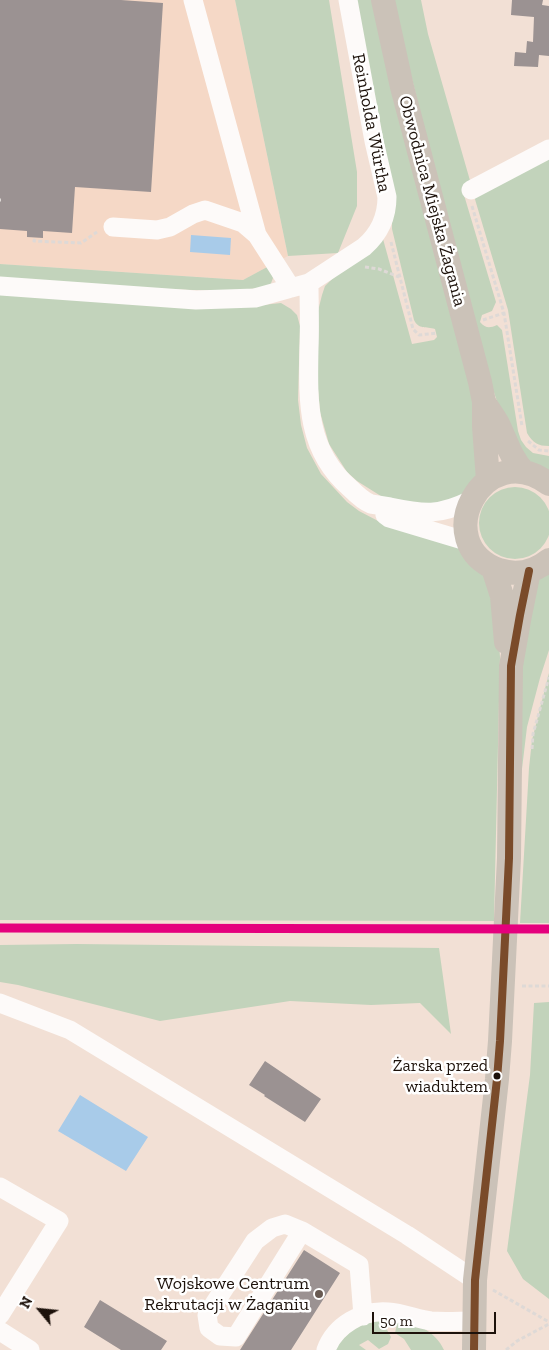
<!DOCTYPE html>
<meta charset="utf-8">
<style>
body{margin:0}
#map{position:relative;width:549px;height:1350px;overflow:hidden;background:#f2e0d5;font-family:"Zilla Slab",serif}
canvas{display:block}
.north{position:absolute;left:15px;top:1285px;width:50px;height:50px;-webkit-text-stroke:4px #fff;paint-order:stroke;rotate:298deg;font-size:14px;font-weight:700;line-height:20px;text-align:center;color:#1d120b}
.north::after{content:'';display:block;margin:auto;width:18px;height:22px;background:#1d120b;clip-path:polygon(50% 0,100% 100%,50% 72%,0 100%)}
.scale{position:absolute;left:372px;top:1312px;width:124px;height:22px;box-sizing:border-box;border:2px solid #1d120b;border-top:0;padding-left:6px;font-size:15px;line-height:18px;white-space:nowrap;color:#1d120b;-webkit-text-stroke:4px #fff;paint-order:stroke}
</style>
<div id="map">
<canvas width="549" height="1350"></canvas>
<div class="north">N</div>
<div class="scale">50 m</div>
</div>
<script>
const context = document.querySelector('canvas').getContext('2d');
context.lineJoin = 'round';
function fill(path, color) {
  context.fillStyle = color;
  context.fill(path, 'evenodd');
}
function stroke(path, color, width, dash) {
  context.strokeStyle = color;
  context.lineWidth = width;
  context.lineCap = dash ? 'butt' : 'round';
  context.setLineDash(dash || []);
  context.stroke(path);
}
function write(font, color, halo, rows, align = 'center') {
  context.font = font + ' "Zilla Slab",serif';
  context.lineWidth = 5;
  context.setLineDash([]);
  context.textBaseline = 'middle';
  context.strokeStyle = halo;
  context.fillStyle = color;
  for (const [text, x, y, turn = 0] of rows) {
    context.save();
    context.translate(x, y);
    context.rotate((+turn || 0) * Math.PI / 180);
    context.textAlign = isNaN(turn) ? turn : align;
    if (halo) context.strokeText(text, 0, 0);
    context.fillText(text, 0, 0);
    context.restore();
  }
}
const built = new Path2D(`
 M0,0H235L288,256L243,280L0,264Z`);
const green = new Path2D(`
 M235,0H329L357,172V206L338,253L288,256Z
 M353,0H374L474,403L482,469L461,496L454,501L420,507L384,498L357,481L347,472L329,444L320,412L318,389V311L322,295L325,286L332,279L383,239L412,344L434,340L437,337L435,329C426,326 419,330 414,320L392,229V221Z
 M392,0H421L428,34L471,184L464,195L496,302L492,311L482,315L480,322C486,329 490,328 497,325L502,330L518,431L521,440L526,447L533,453L549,456V477L531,467L502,416L483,360Z
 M549,156V446C538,446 533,443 527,433L508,310L474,196Z
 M0,264L243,280L269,266L273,278L270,286C236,293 202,290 167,289C112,286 56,282 0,278Z
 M0,293L235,308L281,303L291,309L297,315L300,326L298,400L301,425L307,448L321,474L347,502L359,511L380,522L454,543L485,573L498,630L500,657L494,921L0,920Z
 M479 523a36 36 0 1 1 72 0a36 36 0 1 1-72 0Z
 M549,569V650L540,678L527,727L519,794L520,659L531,586Z
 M549,673V923H520L529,768L532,740Z
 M77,944L439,948L451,1034L420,1003L371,1005L290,1001L160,1021L18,985L0,982V945Z
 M549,1002V1299L523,1279L507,1251L530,1075L534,1003Z
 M381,1319L391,1337L388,1344L379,1349L368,1340L359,1345L366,1350H335C344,1333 362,1322 381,1319Z
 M398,1319C416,1322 436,1332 444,1350H411L404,1339L395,1333Z`);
const water = new Path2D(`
 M191,235L231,238L230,255L190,252Z
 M80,1095L148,1137L126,1171L58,1131Z`);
const building = new Path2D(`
 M0,0H121L163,3L151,192L75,187L72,233L43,231V238L27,237V231L0,229Z
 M512,0H543L542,5L549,6V56L539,55L538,67L514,66L515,52L526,53L527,41L533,42L534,17L511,15Z
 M265,1061L321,1099L305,1122L264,1096L265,1095L249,1085Z
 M304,1250L340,1273L291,1350H240Z
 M100,1300L167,1341L161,1350H121L84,1327Z`);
const path = new Path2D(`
 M0,200H1
 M472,206L504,313L522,426
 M35,239L34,241L81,243L97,232
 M391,242L413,329L419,335L437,333
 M365,267L379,269L399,277
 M483,320L504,313
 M528,441L539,450L549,451
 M532,749L533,734L549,677
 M522,986H549
 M493,1290L549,1322
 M506,1350L517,1341L549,1324`);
const minor = new Path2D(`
 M193,0L257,235L291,288
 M471,190L549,149
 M113,227L157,230L170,227L193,214L205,210L243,223L257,235
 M309,283C309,305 310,326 309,348C308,401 306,450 350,488C356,494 363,501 371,504C377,505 384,506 390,507C424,514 439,516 471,500
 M0,286L196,300L255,298L309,283L364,247C379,234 387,217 387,197L374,141L348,0
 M385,515L389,518L469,542
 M0,1003L70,1030L407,1235L475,1280
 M0,1187L59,1221L0,1315
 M302,1231L285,1224L272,1228L255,1241L207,1315L209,1328L220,1336L236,1337L302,1231L359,1265L363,1316
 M0,1331L30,1350
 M326,1350C335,1325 362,1310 388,1312C403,1313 417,1319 431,1321C445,1322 460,1321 474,1321`);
const major = new Path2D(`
 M383,0L402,87L480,382L484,402V426L488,480
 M485,404C489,410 494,417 498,424C506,440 511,459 524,472
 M549,484C484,435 427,544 499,570C517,576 534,572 549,560
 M493,568L502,596L506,642
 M474,1350L475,1280L497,1079L500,1041L509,858L511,666L520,615L529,571`);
const bus1 = new Path2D(`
 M474,1350L475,1280L497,1079L500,1041L509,858L511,666L520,615L529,571`);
const rail1 = new Path2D(`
 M0,928L549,929`);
const markers = [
 [497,1076,4.5,"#1d120b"],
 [319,1294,5,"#685a52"]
];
const busNames = [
 ["Żarska przed",488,1066],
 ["wiaduktem",488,1087]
];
const streetNames = [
 ["Reinholda Würtha",371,123,79],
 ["Obwodnica Miejska Żagania",432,201,75]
];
const poiNames = [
 ["Wojskowe Centrum",309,1284],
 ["Rekrutacji w Żaganiu",309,1305]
];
fill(built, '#f5d8c6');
fill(green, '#c2d3bb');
fill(water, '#a8cbe9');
fill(building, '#9b9292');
stroke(path, '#ded9d6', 3, [4, 2.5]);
stroke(minor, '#fdfaf9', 19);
stroke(major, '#cbc2b8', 24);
stroke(bus1, '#7a4b2a', 8);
stroke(rail1, '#e5007d', 9);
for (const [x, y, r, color] of markers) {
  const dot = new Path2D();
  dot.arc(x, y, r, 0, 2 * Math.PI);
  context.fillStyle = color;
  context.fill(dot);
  stroke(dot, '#fff', 2);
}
write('17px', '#1d120b', '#fff', busNames, 'right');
write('18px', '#1d120b', '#fff', streetNames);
write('18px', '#1d120b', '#fff', poiNames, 'right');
</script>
